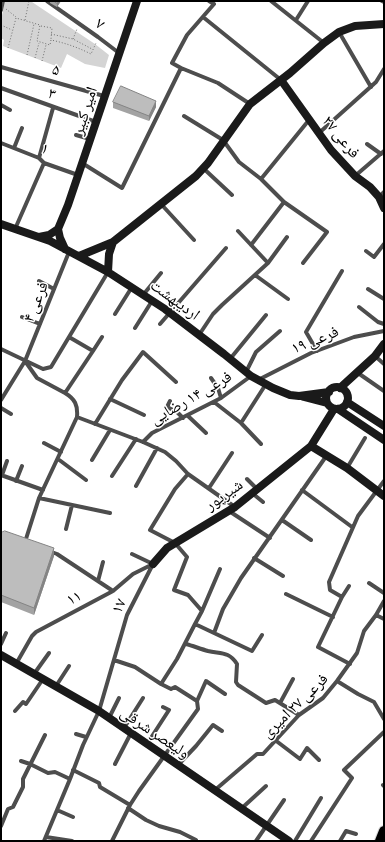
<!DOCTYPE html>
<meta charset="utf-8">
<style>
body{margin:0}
#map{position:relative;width:385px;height:842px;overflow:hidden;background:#fff;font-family:"Alegreya Sans",sans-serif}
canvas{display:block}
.frame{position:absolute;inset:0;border:2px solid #000;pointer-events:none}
</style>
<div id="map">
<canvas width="385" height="842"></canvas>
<div class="frame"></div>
</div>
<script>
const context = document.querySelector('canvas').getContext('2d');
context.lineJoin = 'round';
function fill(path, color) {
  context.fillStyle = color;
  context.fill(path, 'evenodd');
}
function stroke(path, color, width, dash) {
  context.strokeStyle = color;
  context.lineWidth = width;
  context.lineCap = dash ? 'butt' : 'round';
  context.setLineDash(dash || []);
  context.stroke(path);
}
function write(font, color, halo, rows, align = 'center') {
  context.font = font + ' "Alegreya Sans","Noto Naskh Arabic",sans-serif';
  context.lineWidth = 3;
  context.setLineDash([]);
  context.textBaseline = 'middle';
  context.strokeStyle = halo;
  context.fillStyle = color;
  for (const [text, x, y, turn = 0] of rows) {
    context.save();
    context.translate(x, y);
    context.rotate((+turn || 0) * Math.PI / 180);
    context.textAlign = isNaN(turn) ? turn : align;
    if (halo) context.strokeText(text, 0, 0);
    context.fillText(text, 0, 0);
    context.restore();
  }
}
const green = new Path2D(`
 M5,1H29L32,2L95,44L109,55L105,68L85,64L67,54L61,68L3,46L4,40L1,38V20Z`);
const path = new Path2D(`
 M6,9L16,17
 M25,20L29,1
 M1,25L12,30
 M41,26L52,28L51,39
 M51,34L73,39L92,49
 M73,39L77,29
 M8,48L16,18L40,25L37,41L50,45L51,40C65,43 77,47 91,54L96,43
 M27,55L34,24
 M35,58L39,43
 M42,61L46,45`);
const street = new Path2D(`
 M47,1L98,37L119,53
 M271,1L324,43
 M382,1L384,2
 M1,10L3,1
 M203,17L281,80
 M296,20L308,1
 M339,32L371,87
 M1,67L104,96
 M181,68L172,63L187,35L214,4L209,1
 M1,88L96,122
 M1,105L10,110
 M184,116L223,140L239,162L261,179L284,202L327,232L303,263
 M319,133L376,82L384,69
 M76,135L90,139
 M1,143L39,158L44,163L78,175
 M367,144L381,154
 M14,148L22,128
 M39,158L53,108
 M82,163L122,188L181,68L218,83L250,104
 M203,168L232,195
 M355,176L384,151
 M261,179L309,120
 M379,197L384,192
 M161,204L194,240
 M15,229L44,163
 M238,231L268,263
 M251,245L284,202
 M366,251L374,257L384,244
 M255,275L288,299
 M39,281L54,289
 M368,289L384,299
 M143,295L161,273
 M359,307L378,322L384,324
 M115,314L132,287
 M22,317L40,324
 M160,324L226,248
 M135,328L152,301
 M199,335L213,314L222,305L268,263L287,237
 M69,337L93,351L102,337
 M1,349L43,369L51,367L108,272
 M317,351L306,332L342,271
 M375,356L384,364
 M230,359L266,315
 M25,361L37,378L65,393L93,351
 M246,372L256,352L280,331
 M358,373L384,391
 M211,378L218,388L221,398
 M258,380L311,353L354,337L384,331
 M110,399L144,415
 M1,400L25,361L69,252
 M170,401L167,407L177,412L183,418
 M214,402L241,423L266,384
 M1,408L11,414
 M188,416L206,433
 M77,417L143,442L165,452L176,461L188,474L235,507
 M241,423L261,444
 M95,424L122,380L143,352L176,382
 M143,442L152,433L221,398L251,376
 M44,443L61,452
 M58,459L86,480
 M92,460L110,430
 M347,468L365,438
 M188,474L175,489L150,530L175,543L187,557L174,590L188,595L202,611
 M1,475L43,490
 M2,475L7,461
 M112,476L136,439
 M247,479L257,489
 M16,481L22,466
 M136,486L157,448
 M209,488L232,453
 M302,490L352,527
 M252,493L263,502
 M39,498L110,513
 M229,511L270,538
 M282,520L311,540
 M66,529L72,505
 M25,542L39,498L77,417C78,405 75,399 65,393
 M49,551L57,554L113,591
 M132,554L153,564
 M254,558L283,576
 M98,581L103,562
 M369,583L384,593
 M349,586L342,597L318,647L350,664
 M286,594L333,617
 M342,597L330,590L329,582L358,516L384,481
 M376,615L384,619
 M195,624L202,611L220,569
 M214,633L223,609L241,578L327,455
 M1,644L6,633
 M186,644C193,646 201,649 208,651C220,654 229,651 237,664L236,682L238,685L266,703L275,700L299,715
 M114,660L135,667L161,684L171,689L175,687L197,701L206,681L225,694
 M16,664L32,636L36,632L113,591L133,574L153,564
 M34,674L49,653
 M337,681L358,694L374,702L384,719
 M161,684L177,659L195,624L252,651L262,635
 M56,686L69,666
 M280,703L293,679
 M15,711L23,702L26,704L43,679
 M109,718L119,698
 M124,728L143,698
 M76,734L86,737
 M275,740L300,759L307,748L319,760
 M147,744L169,710L163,707
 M21,761L30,764L48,773L55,772L70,779
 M115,764L131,733
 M178,765L196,746L213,725L222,731
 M73,770L99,783L100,787L130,805
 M383,785L384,786
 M215,790L257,754H263L299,715L323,698L337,681L357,653L364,631L376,615L384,601
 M128,808L146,820L159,826L180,832L196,840
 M242,808L266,786
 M57,810L73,817
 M1,826L8,809L13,807L23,787V779L45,735
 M46,837L72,841
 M44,841L70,779L83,745L99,711L127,615L153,564
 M112,841L130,805L139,791L198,709L197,701
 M256,841L284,800
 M295,841L321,798
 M311,841L352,778L344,770L384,732
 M340,841L346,831L356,834`);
const secondary = new Path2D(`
 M281,80L331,150L355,176L370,187L379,197L384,208
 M1,224L50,241L108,272L165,309L224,354L251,376L273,388L290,395L299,396L329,392
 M58,229L68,205L137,1
 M39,237L49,235L58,229L60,238L65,249
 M79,256L113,242L196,176L208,163L250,104L290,73L324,43L339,32L355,26L384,24
 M108,272L109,254L113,242
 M326 398a11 11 0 1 1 22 0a11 11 0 1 1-22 0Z
 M340,388L375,356L384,344
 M304,397L327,403
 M347,402L384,426
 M338,409L384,440
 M311,446L347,468L384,496
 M153,564L167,548L235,507L311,446L334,409
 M1,655L99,711L289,841`);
const primary = new Path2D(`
 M380,841L384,831`);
const wall = new Path2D(`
 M50,1H61L57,7L50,3Z
 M113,102L156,107L149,121L113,108Z
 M1,533L54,556L34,615L1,602Z`);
const shadedWall = new Path2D(`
 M58,1H61L57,7V3Z
 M156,101V107L149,121V116Z
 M54,548V556L34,615V608Z`);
const building = new Path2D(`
 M54,1H58L57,3Z
 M121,86L156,101L149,116L113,102Z
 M5,531L54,548L34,608L1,595V533Z`);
const streetNames = [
 ["۷",100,24,36],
 ["۵",56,70,15],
 ["۳",52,94,20],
 ["امیر کبیر",85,111,-72],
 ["فرعی ۲۷",341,137,51],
 ["۱",45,149,28],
 ["اردیبهشت",175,300,36],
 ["فرعی ۴",36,302,-68],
 ["فرعی ۱۹",315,340,-22],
 ["فرعی ۱۴ رضایی",191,398,-30],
 ["شیرپور",224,495,-35],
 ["۱۱",74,598,-28],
 ["۱۷",119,606,-66],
 ["فرعی ۲۷ امیری",295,706,-44],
 ["ولیعصر شرقی",155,733,34]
];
fill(green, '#d4d4d4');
stroke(primary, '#dbdbdb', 12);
stroke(path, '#6f6f6f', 1, [1, 2]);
stroke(street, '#4d4d4d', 4);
stroke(secondary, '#1a1a1a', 8);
stroke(primary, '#000', 10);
fill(wall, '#a3a3a3');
fill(shadedWall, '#848484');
fill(building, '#bdbdbd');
stroke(building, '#848484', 1);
write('16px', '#000', '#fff', streetNames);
</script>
